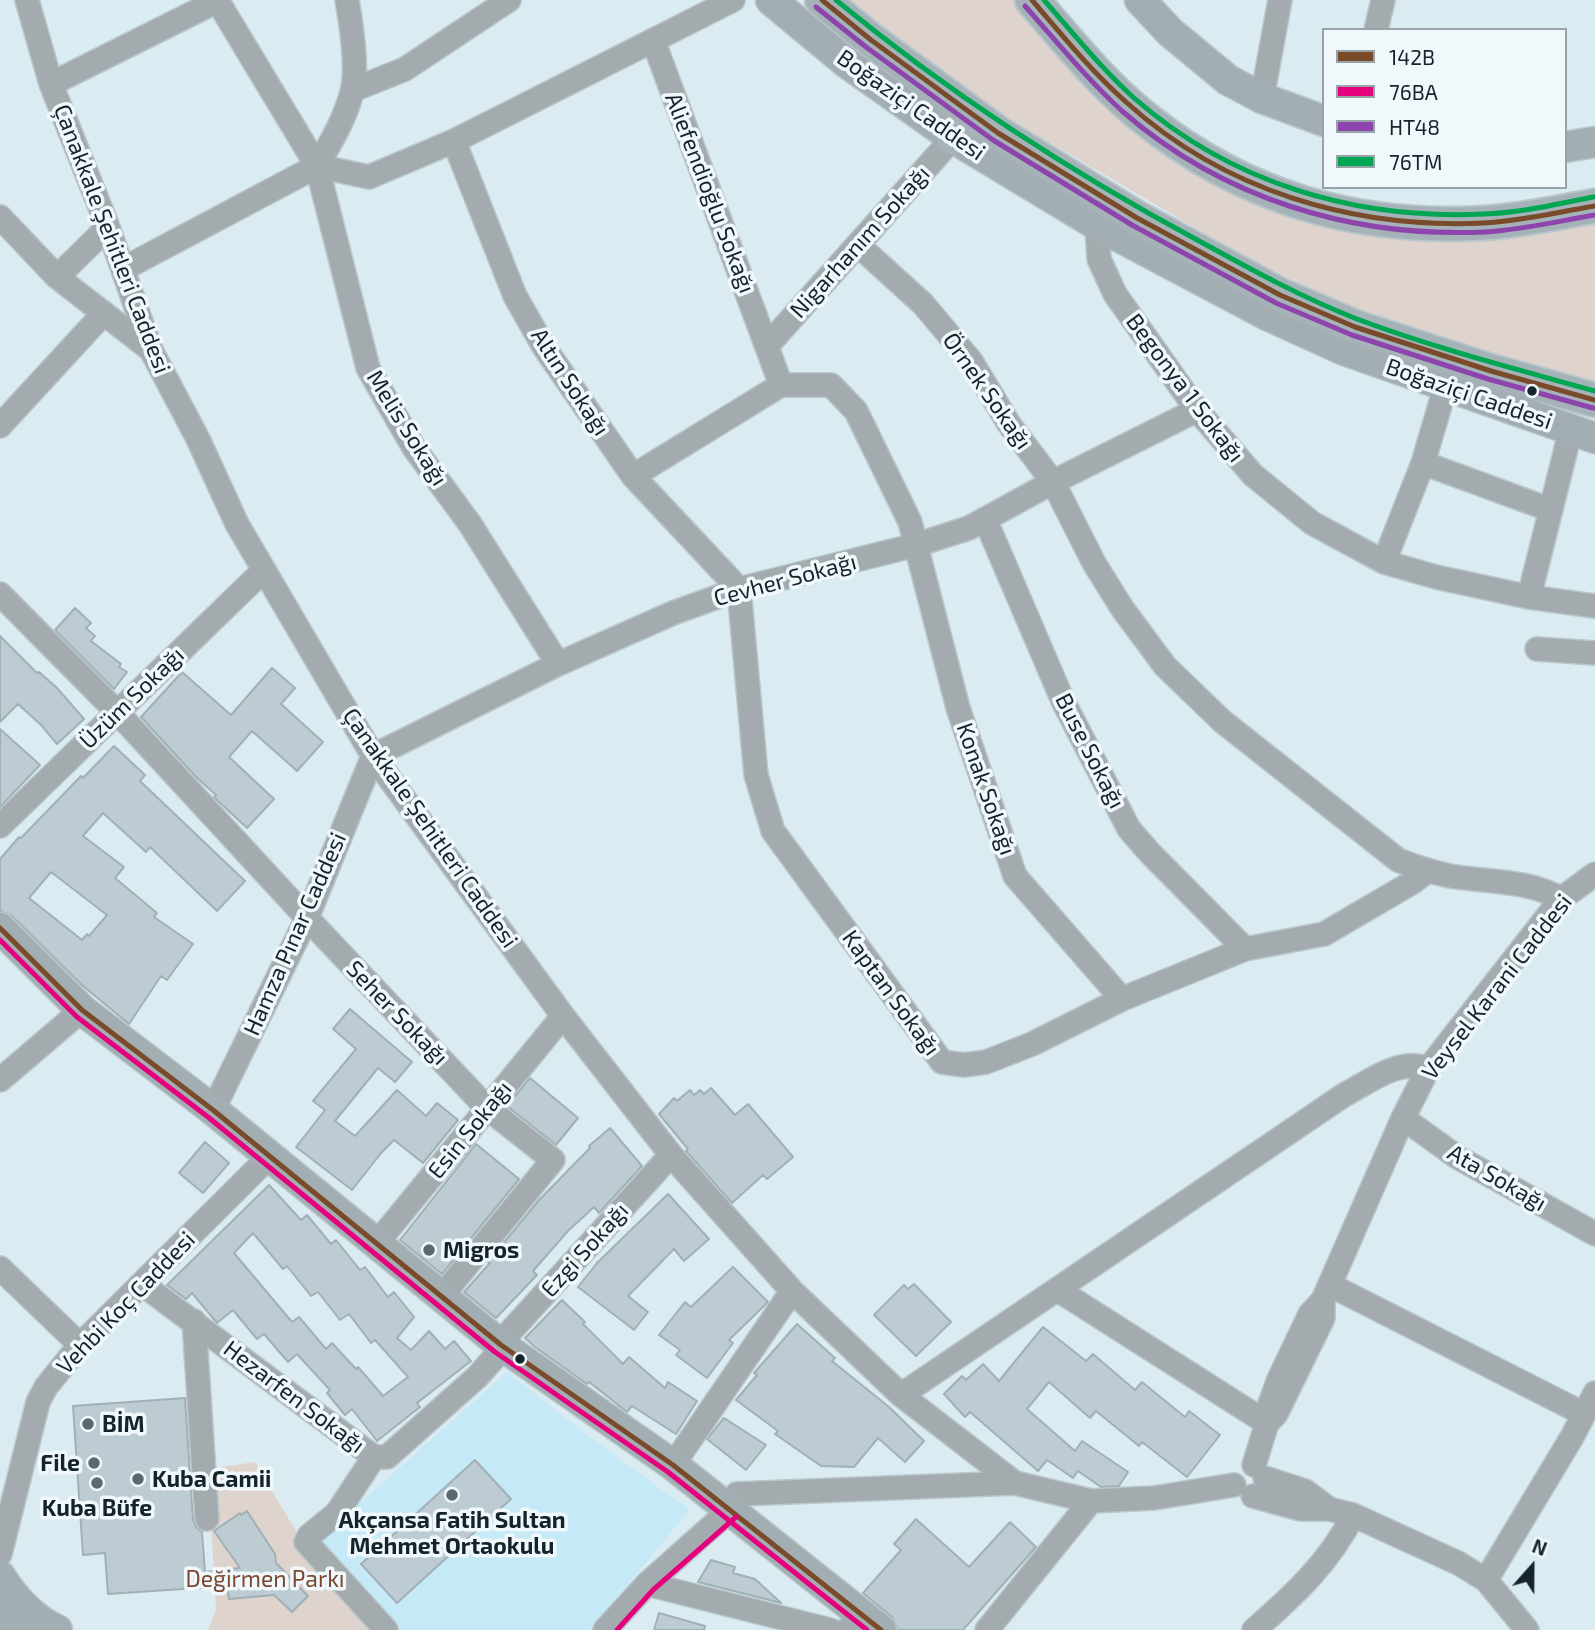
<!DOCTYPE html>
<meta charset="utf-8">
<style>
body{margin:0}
#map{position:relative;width:1595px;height:1630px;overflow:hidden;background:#daecf2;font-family:"Exo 2",sans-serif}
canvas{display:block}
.legend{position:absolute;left:1322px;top:28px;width:245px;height:161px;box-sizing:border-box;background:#f0f8fc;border:2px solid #98a3a8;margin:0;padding:9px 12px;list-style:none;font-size:21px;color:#14242a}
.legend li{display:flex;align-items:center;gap:14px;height:35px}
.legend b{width:35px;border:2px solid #98a3a8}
.north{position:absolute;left:1497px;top:1532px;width:70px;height:70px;-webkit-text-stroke:5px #f0f8fc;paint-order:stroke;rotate:21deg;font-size:19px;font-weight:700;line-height:28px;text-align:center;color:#14242a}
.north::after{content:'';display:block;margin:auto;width:24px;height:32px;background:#14242a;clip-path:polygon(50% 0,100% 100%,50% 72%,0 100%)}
</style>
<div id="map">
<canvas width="1595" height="1630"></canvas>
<ul class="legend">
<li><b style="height:9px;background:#7a4b2a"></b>142B</li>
<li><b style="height:9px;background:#e5007d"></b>76BA</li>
<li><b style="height:9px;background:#8e44ad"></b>HT48</li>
<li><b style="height:9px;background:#00a651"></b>76TM</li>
</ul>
<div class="north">N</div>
</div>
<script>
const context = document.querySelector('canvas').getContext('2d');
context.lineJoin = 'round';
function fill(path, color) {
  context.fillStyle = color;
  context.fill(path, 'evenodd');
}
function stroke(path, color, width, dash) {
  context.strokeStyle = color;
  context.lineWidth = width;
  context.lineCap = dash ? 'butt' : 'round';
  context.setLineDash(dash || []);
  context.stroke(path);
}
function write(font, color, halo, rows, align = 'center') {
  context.font = font + ' "Exo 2",sans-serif';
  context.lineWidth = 7;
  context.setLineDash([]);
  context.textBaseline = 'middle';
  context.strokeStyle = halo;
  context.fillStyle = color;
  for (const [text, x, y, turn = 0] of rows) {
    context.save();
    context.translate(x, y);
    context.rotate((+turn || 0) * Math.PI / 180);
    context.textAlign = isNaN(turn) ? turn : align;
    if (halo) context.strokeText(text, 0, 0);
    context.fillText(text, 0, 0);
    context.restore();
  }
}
const built = new Path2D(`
 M507,1372L594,1440L690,1510L589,1630H379L307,1550Z`);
const green = new Path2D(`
 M850,0H1017L1151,142L1412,237L1459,240L1534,234L1595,222V386L1522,368L1366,314L1288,278L1219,242L1018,124L941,72Z
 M255,1462L307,1550L379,1630H208L216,1610L208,1469Z`);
const building = new Path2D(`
 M75,608L91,623L86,628L95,636L91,641L121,664L119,667L127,672L114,689L55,630Z
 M0,636L37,673L39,672L57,688L84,719L57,744L41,725L18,704L0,722Z
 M272,668L295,688L281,704L323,742L297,771L252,731L229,757L274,799L247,828L218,801L214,797L216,795L198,779L141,717L182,672L231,715Z
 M0,729L40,765L0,807Z
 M114,746L145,775L140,781L245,881L217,911L150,847L146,852L103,813L83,836L124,867L115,878L157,913L154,917L193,944L167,980L161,976L129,1024L83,986L12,916L0,911V859L19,837L21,838L81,776L83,778ZM51,872L107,915L89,936L87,934L82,940L29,898Z
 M350,1009L412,1062L395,1082L378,1068L335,1121L355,1136L397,1090L426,1116L437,1103L458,1120L423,1163L394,1140L382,1152L352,1190L296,1147L325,1110L313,1101L356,1049L333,1029Z
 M530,1078L578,1118L556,1145L507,1106Z
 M711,1088L735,1115L748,1104L793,1157L767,1179L763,1175L732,1203L686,1151L688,1149L659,1114L674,1098L677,1101L690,1090L694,1095L700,1090L704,1094Z
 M610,1128L642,1166L599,1213L594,1207L568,1231L533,1271L537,1275L496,1318L464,1292L490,1263L488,1262L539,1200L590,1148L589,1146Z
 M205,1142L229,1163L203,1193L179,1173Z
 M476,1144L519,1179L442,1274L400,1240Z
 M269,1185L301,1220L307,1215L331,1244L336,1240L360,1270L365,1267L388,1297L394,1292L414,1317L397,1338L411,1350L429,1331L445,1349L454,1341L471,1361L417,1403L420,1407L377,1441L352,1409L345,1415L327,1393L330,1390L297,1354L288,1362L264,1334L257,1339L233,1310L217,1323L192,1293L186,1299L167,1285ZM253,1233L283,1269L287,1266L311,1296L318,1292L340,1320L349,1314L371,1343L375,1340L408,1377L383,1396L358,1367L356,1369L332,1343L326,1349L299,1317L292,1322L234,1253Z
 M668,1194L709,1239L684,1261L674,1249L628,1296L648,1312L634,1330L578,1287L597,1263Z
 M733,1267L768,1302L729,1340L733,1343L707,1378L676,1355L680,1350L659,1335L685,1302L691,1307Z
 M914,1284L951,1322L916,1356L874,1315L904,1285L908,1289Z
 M562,1300L585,1322L583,1324L623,1364L629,1357L665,1388L668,1382L697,1401L676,1434L632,1406L627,1412L589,1382L587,1384L535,1347L525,1338Z
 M797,1324L835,1358L832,1361L889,1407L924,1441L905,1462L878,1438L854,1467L821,1466L775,1434L778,1431L736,1400L757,1375L754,1373Z
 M1043,1327L1086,1361L1093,1354L1135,1390L1142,1382L1185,1417L1189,1411L1220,1435L1187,1477L1142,1442L1139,1446L1096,1411L1090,1418L1049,1382L1027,1409L1075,1451L1082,1441L1128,1472L1119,1486L1101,1487L1078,1471L1073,1478L1047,1460L1038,1471L970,1412L965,1417L944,1394L962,1376L966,1380L983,1364L999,1381Z
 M185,1398L193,1520L196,1527L202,1532L205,1572L240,1568L214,1531L240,1513L241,1515L247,1511L275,1554L276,1563L308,1596L292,1612L274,1595L229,1599L227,1586L108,1594L105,1553L83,1555L73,1406Z
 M724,1418L766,1445L746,1470L707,1439Z
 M475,1460L511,1499L397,1603L361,1564Z
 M916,1519L969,1567L1010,1522L1036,1547L963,1630H898L892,1617L863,1593L901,1550L894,1544Z
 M711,1560L735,1567L733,1573L755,1579L781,1603L698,1582Z
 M659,1613L705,1626L704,1630H654Z`);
const minor = new Path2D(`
 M27,0L51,84L108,227L151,350L198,439L237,524L373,756L563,1016L671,1155L792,1291L901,1395L1015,1483
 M217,0L317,166L368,368L414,448L470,524L558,664
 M1376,30L1383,0
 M653,40L781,385
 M51,84L217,1
 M353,90L405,69L509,0
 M1262,98L1280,0
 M454,141L515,296L544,347L633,476L739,589L756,775L773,831L942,1062L964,1065L986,1062L1032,1044L1122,999L1245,949L1324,934L1413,882L1427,871
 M317,166L369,177L454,141L733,0
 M317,166C331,142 345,119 352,92C358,69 351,23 347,0
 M0,217L57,277L151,350
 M1097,225L1099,259L1115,294L1197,410L1253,475L1312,523L1384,562L1436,577L1529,597L1595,606
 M858,245L923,304L971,361L1009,424L1053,482L1094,563L1122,608L1165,666L1222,721L1398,860C1415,867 1432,872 1450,876C1486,882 1530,880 1561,899
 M123,269L317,166
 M57,277L108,227
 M767,346L953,138
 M781,385H831L856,411L910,522L958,708L1015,876L1122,999
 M0,426L104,313
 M1423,463L1551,510
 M633,476L781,385
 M985,519L1063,701L1129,829L1150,853L1245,949
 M1384,562L1423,463L1446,385
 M0,594L117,712L307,918L487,1108L553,1160L441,1297
 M1529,597L1571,429
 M1537,649L1595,653
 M373,756L558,664L673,613L739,589L916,545L969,528L1053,482L1197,410
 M0,826L264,570
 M0,1080L82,1010
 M213,1110L307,918L373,756
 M1403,1118L1457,1157L1595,1234
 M377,1243L563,1016
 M0,1268L80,1345
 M142,1284L374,1457H387L477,1377L494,1358L509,1333L671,1155
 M1330,1285L1584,1414
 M1058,1290L1267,1423
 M1323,1300L1403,1118L1428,1069L1561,899L1595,874
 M194,1321L207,1519
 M901,1395L1344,1095C1369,1082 1400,1057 1428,1069
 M374,1457L337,1513L309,1536L306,1542L386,1630
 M673,1465L792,1291
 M1254,1465L1267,1423L1268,1409L1279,1379L1310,1314L1323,1300V1318L1276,1414L1267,1423
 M1265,1478L1305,1491L1329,1509
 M1253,1496L1300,1509H1329L1353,1515L1458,1563L1486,1580L1527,1630
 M0,1554L38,1402L46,1387L80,1345L270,1156
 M1486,1580L1572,1437L1595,1393
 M647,1584L830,1630
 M605,1630L647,1584L730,1510L737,1494L1015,1483L1091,1501L1154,1498L1234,1485
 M846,1630H849L860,1613
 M987,1630L1091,1501
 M1254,1630C1292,1597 1331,1561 1353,1515`);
const major = new Path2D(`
 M771,0L847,63L953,138L1097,225L1265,314L1344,350L1595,438
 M1140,0L1170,32L1228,80L1262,98L1324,121
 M1565,147L1595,142
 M0,928L82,1010L213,1110L501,1345L673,1465L881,1630
 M0,1576C14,1598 33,1619 57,1630
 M0,1618L34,1630`);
const highway = new Path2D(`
 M822,0L871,40L998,133L1137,218L1280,295L1355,327L1491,371L1595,400
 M1032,0C1067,40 1101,83 1142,116C1243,198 1355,230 1484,223C1521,221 1559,212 1595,206
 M953,138L998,133`);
const bus1 = new Path2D(`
 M822,0L871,40L998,133L1137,218L1280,295L1355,327L1491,371L1595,400
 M1032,0C1062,35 1091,71 1126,102C1224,191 1353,229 1484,223C1522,221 1558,212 1595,206
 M0,928L82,1010L213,1110L501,1345L673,1465L881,1630`);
const bus2 = new Path2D(`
 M0,940L77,1017L208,1117L495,1352L668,1472L867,1630
 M617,1630L653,1590L736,1517`);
const bus3 = new Path2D(`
 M1025,6C1057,42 1087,79 1122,111C1223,199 1352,238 1485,232C1522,230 1559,221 1595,215
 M816,7L866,47L993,140L1132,225L1276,303L1352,335L1488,379L1593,408`);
const bus4 = new Path2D(`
 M836,0C949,93 1072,173 1201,242C1252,270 1303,298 1357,319C1434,348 1516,369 1595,391
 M1044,0C1073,33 1101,68 1134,98C1231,183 1355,220 1483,214C1520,213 1557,204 1593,197`);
const markers = [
 [1532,391,6,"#14242a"],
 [429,1250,7,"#596a70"],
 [520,1359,6,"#14242a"],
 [88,1424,7,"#596a70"],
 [94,1463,7,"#596a70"],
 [138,1479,7,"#596a70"],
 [97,1483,7,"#596a70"],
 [452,1495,7,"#596a70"]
];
const streetNames = [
 ["Boğaziçi Caddesi",911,105,35],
 ["Aliefendioğlu Sokağı",710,193,69],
 ["Çanakkale Şehitleri Caddesi",112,239,69],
 ["Nigarhanım Sokağı",860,242,-48],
 ["Altın Sokağı",570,382,57],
 ["Begonya 1 Sokağı",1185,388,53],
 ["Örnek Sokağı",987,391,55],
 ["Boğaziçi Caddesi",1469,394,19],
 ["Melis Sokağı",407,428,58],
 ["Cevher Sokağı",785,580,-15],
 ["Üzüm Sokağı",132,698,-44],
 ["Buse Sokağı",1090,751,63],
 ["Konak Sokağı",986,789,71],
 ["Çanakkale Şehitleri Caddesi",430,828,55],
 ["Hamza Pınar Caddesi",295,934,-66],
 ["Veysel Karani Caddesi",1497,987,-52],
 ["Kaptan Sokağı",891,993,54],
 ["Seher Sokağı",397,1013,46],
 ["Esin Sokağı",470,1130,-51],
 ["Ata Sokağı",1497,1178,30],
 ["Ezgi Sokağı",585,1250,-48],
 ["Vehbi Koç Caddesi",126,1303,-46],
 ["Hezarfen Sokağı",294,1397,37]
];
const poiNames = [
 ["Migros",443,1250],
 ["BİM",102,1424],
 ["File",80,1463,"right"],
 ["Kuba Camii",152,1479],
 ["Kuba Büfe",97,1508,"center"],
 ["Akçansa Fatih Sultan",452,1520,"center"],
 ["Mehmet Ortaokulu",452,1546,"center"]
];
const parkNames = [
 ["Değirmen Parkı",265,1579]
];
fill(built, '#c6e9f7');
fill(green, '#ded3cd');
fill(building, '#bcccd2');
stroke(building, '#a1b0b6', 2);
stroke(minor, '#b9c7cc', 26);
stroke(major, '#b9c7cc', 33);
stroke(highway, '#b9c7cc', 37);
stroke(minor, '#a4abae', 23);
stroke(major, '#a3aeb2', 30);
stroke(highway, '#a5b2b7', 33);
stroke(bus1, '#7a4b2a', 5);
stroke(bus2, '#e5007d', 5);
stroke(bus3, '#8e44ad', 5);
stroke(bus4, '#00a651', 5);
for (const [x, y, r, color] of markers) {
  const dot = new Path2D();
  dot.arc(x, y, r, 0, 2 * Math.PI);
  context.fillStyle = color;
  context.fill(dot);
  stroke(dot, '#f0f8fc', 2.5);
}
write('23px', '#14242a', '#f0f8fc', streetNames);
write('bold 23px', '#14242a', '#f0f8fc', poiNames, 'left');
write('23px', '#7b4730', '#f0f8fc', parkNames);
</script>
